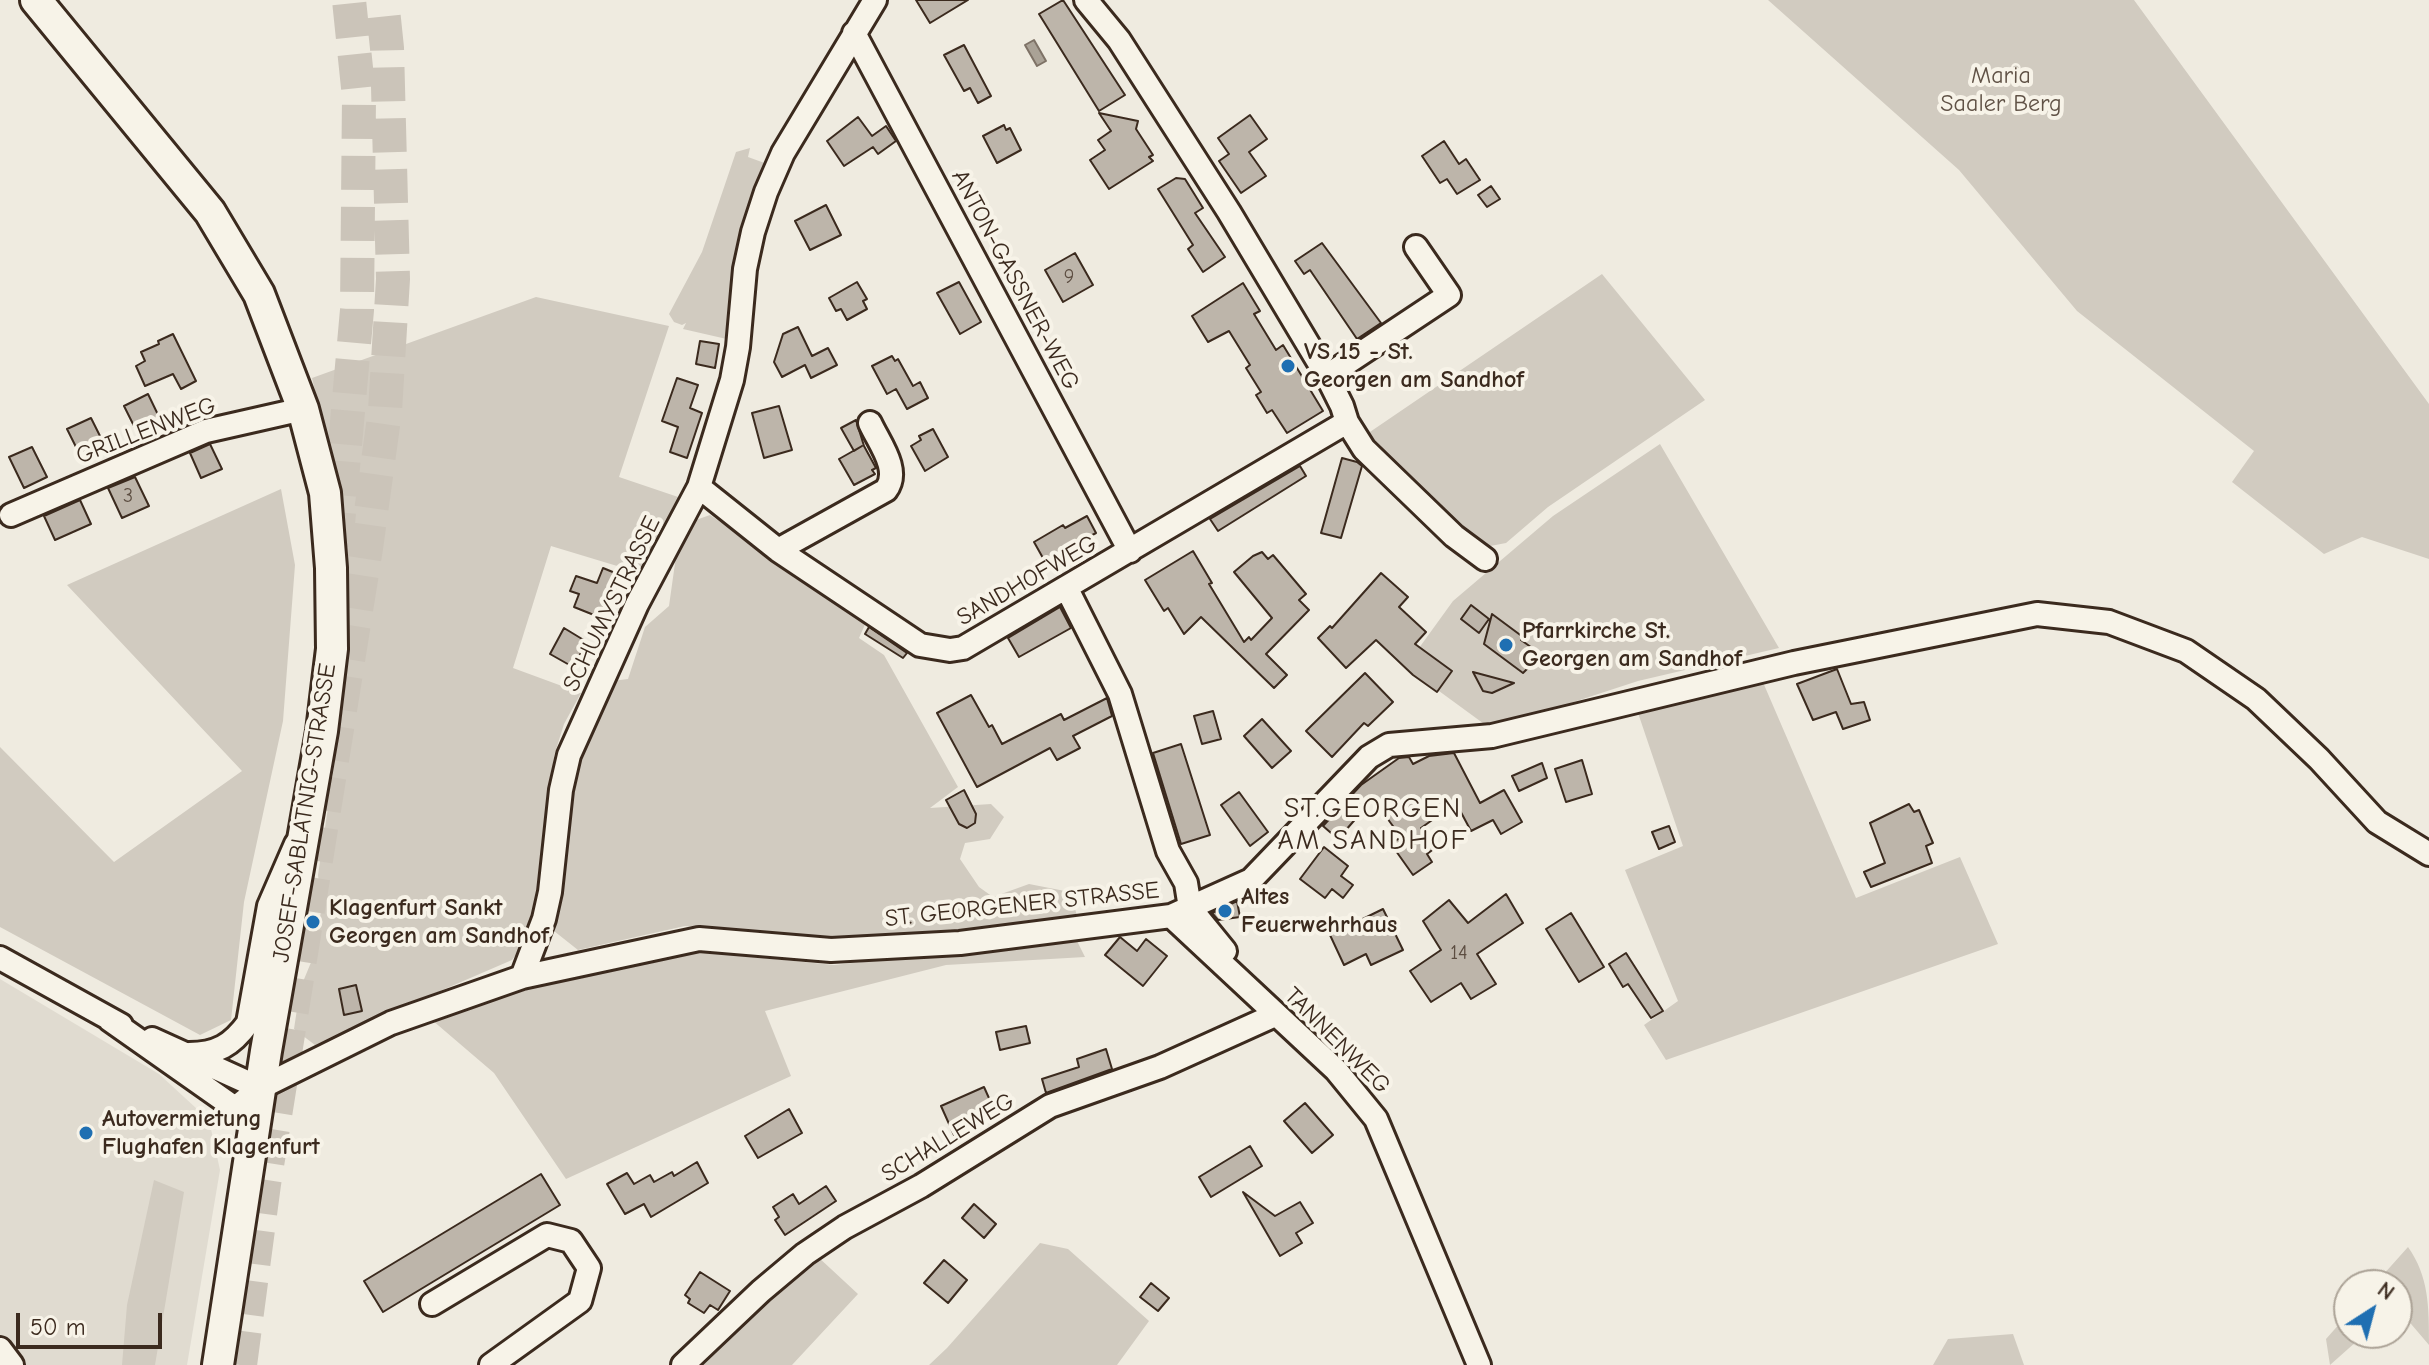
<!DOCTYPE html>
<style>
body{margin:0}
#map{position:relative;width:2429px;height:1365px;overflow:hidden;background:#efebe0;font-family:"Comic Neue",sans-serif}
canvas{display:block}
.north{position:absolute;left:2333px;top:1269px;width:80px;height:80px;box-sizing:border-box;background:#f7f3e8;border:2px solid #aca397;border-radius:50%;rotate:36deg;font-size:22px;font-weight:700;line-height:32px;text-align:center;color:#3b2a1e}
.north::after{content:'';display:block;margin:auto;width:28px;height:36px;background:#1f6fb2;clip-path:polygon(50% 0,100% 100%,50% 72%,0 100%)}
.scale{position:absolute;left:16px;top:1313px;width:146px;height:36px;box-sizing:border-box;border:4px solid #3b2a1e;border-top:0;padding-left:10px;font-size:24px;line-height:28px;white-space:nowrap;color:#3b2a1e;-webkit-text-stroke:6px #f7f3e8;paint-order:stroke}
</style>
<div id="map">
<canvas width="2429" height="1365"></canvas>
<div class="north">N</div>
<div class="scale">50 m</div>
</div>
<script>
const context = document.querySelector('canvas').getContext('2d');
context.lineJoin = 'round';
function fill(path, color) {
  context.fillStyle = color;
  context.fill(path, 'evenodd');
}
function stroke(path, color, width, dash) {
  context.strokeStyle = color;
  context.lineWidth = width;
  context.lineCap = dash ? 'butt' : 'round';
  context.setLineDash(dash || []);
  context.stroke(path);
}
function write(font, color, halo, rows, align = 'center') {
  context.font = font + ' "Comic Neue",sans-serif';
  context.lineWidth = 8;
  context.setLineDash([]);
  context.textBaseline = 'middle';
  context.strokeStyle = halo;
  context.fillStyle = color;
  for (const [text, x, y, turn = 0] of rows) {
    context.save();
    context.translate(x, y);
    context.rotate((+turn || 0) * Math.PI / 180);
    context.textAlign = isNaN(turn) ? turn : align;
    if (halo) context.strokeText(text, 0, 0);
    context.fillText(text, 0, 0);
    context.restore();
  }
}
const built = new Path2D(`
 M0,979L159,1074L209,1120L220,1170L187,1365H0Z`);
const green = new Path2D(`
 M1768,0H2134L2429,404V559L2362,537L2324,554L2232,482L2254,451L2077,311L1959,170Z
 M750,148L748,157L770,165L731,340L683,329L686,323L682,325L674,322L669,314L702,252L736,152Z
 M1602,274L1705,400L1548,507L1506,543L1485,547L1463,536L1364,436Z
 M536,297L669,326L619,477L684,499L637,572L551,546L513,668L581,693L564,724L554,756L541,906L530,936L512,960L315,1045L294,1029L300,989L312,960L322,906L318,875L344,699L349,600L343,514L312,378Z
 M1660,444L1779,648L1638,681L1491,729L1439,691L1452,672L1419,648L1453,601L1553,516Z
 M281,489L295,565L283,721L244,902L231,1020L200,1035L0,927V747L114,862L242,771L67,585Z
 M710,515L867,620L859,638L884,655L958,787L930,808L991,804L1004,817L990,839L965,843L960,859L979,887L993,897L1029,884L1070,892L1078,919L959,933L827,939L685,926L578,950L554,931L569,792L586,735L612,681L628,679L645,627L669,606L678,542L693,521Z
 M1762,680L1856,898L1960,857L1998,944L1666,1060L1644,1025L1678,1001L1625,870L1683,846L1636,707Z
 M1076,939L1085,957L946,965L765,1011L791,1076L566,1179L494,1073L432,1020L561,979L683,950L834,965Z
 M154,1180L184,1192L155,1365H122L127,1305Z
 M1040,1243L1068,1249L1149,1321L1117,1365H929L947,1348Z
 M2408,1247C2429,1277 2429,1306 2429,1345L2400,1311L2397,1312V1285H2374Z
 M817,1256L858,1294L792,1365H698Z
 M2349,1313V1333H2366L2330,1365L2326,1339Z
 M2013,1334L2024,1365H1933L1948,1339Z`);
const water = new Path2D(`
 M1034,40L1046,61L1037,66L1025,45Z`);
const building = new Path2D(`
 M916,0H968L930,23Z
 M1063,0L1125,95L1099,111L1039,14Z
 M964,45L991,96L978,103L970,88L964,91L944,55Z
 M1099,113L1138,121L1136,129L1153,155L1149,157L1153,161L1109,189L1090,160L1105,150L1098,140L1111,131Z
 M1250,115L1267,139L1249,152L1266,176L1241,193L1219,161L1229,154L1218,138Z
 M858,117L872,136L886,126L896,141L878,154L873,147L844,166L827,141Z
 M1004,125L1006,130L1010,128L1021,150L997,163L983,136Z
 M1444,141L1459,164L1466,159L1480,180L1457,194L1447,179L1440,183L1422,156Z
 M1176,178L1185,179L1203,208L1195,213L1225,257L1203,272L1188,249L1193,245L1158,189Z
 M1491,186L1500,199L1487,207L1478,195Z
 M826,205L841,235L810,250L795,221Z
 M1322,243L1381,323L1357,339L1310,270L1304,274L1295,261Z
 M1075,253L1093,285L1063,302L1045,270Z
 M857,282L867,299L863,301L867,309L847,320L841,309L836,311L829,298Z
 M959,282L981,322L960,334L937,293Z
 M1243,283L1260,311L1254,314L1276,350L1283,345L1323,411L1287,433L1272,410L1267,413L1256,395L1261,392L1246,368L1250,365L1229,331L1208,342L1192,316Z
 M798,327L812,356L828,348L837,365L811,378L805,365L782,377L774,362L783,334Z
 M173,334L196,381L181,389L173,374L145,386L136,366L145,361L141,352L159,344L158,341Z
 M700,341L719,344L715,368L696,364Z
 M892,356L895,361L898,359L913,386L920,382L928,398L907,409L896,389L887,394L872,366Z
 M677,378L698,385L690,408L702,413L687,458L670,452L678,427L662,421Z
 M148,394L162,423L138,434L124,406Z
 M779,406L792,450L764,458L752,413Z
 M91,418L107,450L83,461L67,429Z
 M856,420L864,446L876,468L872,470L875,474L854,485L839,459L862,446L854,451L841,428Z
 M933,429L948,457L925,471L911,446L921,440L919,436Z
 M210,444L222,469L201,478L190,453Z
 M32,447L47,477L24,488L9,457Z
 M1342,458L1357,462L1362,466L1341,538L1321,533Z
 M1300,466L1306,476L1218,531L1210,519Z
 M135,477L149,506L122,518L108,488Z
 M80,500L91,524L55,540L44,516Z
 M1087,516L1096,533L1074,545L1078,551L1048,567L1034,542L1063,525L1065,528Z
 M1193,551L1212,583L1209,584L1244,642L1249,637L1251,640L1272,618L1234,572L1253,556L1262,552L1268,559L1273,555L1306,594L1299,600L1309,610L1266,654L1287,675L1274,688L1201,617L1184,634L1168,608L1164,611L1145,580Z
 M603,568L620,575L615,590L610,589L599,617L574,607L579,594L570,591L576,576L597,583Z
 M1381,573L1408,597L1399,607L1426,632L1415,644L1452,671L1437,692L1413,675L1376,640L1346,668L1318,638L1330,626L1332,628Z
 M1471,605L1489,619L1479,633L1461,619Z
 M1060,607L1071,628L1019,657L1008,638Z
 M1492,614L1523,637L1521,640L1535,650L1537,659L1523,673L1484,644Z
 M869,627L907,653L903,658L865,634Z
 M564,628L587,642L573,667L550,654Z
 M1837,669L1851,704L1864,702L1870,720L1843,729L1836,712L1813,720L1797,684Z
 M1473,672L1514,683L1492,693L1483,691Z
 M1365,673L1393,702L1368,726L1364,723L1332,757L1306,731Z
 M971,695L989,727L992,725L1002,744L1061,714L1064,720L1107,698L1112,716L1073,736L1080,748L1057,760L1050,748L977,787L937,713Z
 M1213,711L1221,739L1202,744L1194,716Z
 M1262,719L1291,751L1272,768L1244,736Z
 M1181,744L1210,835L1181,844L1153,753Z
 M1454,753L1480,803L1504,790L1522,822L1501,834L1493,820L1471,831L1456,803L1421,828L1435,848L1427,854L1432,862L1413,875L1391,844L1401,837L1373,799L1338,839L1323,826L1361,785L1399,758L1409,757L1413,764L1429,756Z
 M1582,760L1592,794L1566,802L1555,769Z
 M1542,763L1547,778L1519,791L1512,776Z
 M964,790L976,814L975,823L967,828L959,824L946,800Z
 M1239,792L1268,832L1250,846L1221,805Z
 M1909,804L1914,812L1919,810L1933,843L1926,846L1932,863L1871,887L1864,872L1885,863L1870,823Z
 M1669,826L1675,842L1659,849L1652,832Z
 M1324,847L1348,866L1341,876L1353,885L1343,898L1332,889L1325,898L1300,879Z
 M1506,894L1523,923L1477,954L1496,984L1471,999L1461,983L1431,1002L1410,971L1441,950L1423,921L1449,900L1468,923Z
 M1237,901L1240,917L1218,920L1212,913Z
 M1383,909L1403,950L1371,965L1366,954L1344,965L1330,935Z
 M1571,913L1604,967L1579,982L1546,929Z
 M1120,937L1137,951L1146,939L1167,956L1143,986L1105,955Z
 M1626,953L1663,1011L1651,1018L1628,984L1623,987L1609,964Z
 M356,985L362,1011L344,1015L339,989Z
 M1026,1026L1030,1043L1000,1050L996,1032Z
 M1106,1049L1112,1069L1046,1093L1042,1079L1079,1067L1077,1059Z
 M984,1087L997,1116L954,1135L941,1106Z
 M1305,1103L1333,1135L1312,1153L1284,1121Z
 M789,1109L802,1133L758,1158L745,1136Z
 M1250,1146L1262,1166L1211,1197L1199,1177Z
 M697,1162L708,1183L651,1217L644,1204L625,1214L607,1184L627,1173L634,1184L650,1175L654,1182L672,1172L674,1176Z
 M541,1174L560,1205L383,1312L364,1281Z
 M826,1186L836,1201L785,1235L775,1220L779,1217L773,1207L793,1194L799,1204Z
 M1243,1192L1275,1216L1300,1202L1313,1223L1296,1233L1302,1243L1280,1256Z
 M974,1204L996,1224L984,1238L962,1218Z
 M944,1260L967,1280L948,1303L924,1283Z
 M700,1272L730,1291L718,1310L710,1305L704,1313L688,1303L690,1299L685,1295Z
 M1151,1283L1169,1298L1158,1311L1140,1297Z`);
const highwayTunnel = new Path2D(`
 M336,546L357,310L359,97L349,0
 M240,1365L264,1184L366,548L385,411L393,279L387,48L382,0`);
const minor = new Path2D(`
 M1086,0L1119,40L1229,212L1327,376L1342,406L1347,422L1364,449L1454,536L1485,559
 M854,33L1130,551
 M1327,376L1449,295L1416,247
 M699,487L778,550L920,645L950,650L963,648L1347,422
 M11,515L206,431L303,409
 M778,550L886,490C901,470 879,443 870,423
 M1067,589L1120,694L1168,851L1186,883L1190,908L1225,951
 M1171,916L1336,1070L1376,1119L1479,1365
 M0,958L121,1025
 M522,977L699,939L831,950L960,943L1171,916L1251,880L1369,757L1389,745L1492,736L1794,663L2037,614L2109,622L2186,651L2256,699L2319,759L2377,822L2429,854
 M110,1020L235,1108L260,1088L391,1023L522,977L544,919L550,892L561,790L569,755L637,604L699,487L732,380L738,347L745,269L753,232L766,192L783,153L875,0
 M152,1039L260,1088
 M189,1054C217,1054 232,1045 248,1023L269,906L296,844
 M432,1304L547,1235L571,1241L589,1268L580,1301L491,1365
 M0,1349L12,1365
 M683,1365L761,1291L805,1254L845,1227L921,1186L1050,1106L1160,1067L1275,1015`);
const major = new Path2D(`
 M36,0L210,212L259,294L303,409L325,493L331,568L332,649L322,731L266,1051L218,1365`);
const markers = [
 [1288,366,8,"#1f6fb2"],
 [1506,645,8,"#1f6fb2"],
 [1225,911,8,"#1f6fb2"],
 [313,922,8,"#1f6fb2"],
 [86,1133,8,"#1f6fb2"]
];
const numberNames = [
 ["9",1069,277],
 ["3",128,496],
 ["14",1459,953]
];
const parkNames = [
 ["Maria",2001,76],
 ["Saaler Berg",2001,104]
];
const streetNames = [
 ["ANTON-GASSNER-WEG",1015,280,62],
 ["GRILLENWEG",146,431,-21],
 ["SANDHOFWEG",1027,581,-30],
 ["SCHUMYSTRASSE",612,604,-64],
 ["JOSEF-SABLATNIG-STRASSE",305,813,-81],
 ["ST. GEORGENER STRASSE",1022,905,-6],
 ["TANNENWEG",1337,1041,45],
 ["SCHALLEWEG",948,1138,-31]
];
const poiNames = [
 ["VS 15 - St.",1304,352],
 ["Georgen am Sandhof",1304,380],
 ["Pfarrkirche St.",1522,631],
 ["Georgen am Sandhof",1522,659],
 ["Altes",1241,897],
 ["Feuerwehrhaus",1241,925],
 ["Klagenfurt Sankt",329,908],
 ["Georgen am Sandhof",329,936],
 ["Autovermietung",102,1119],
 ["Flughafen Klagenfurt",102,1147]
];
const quarterNames = [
 ["ST.GEORGEN",1373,809],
 ["AM SANDHOF",1373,841]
];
fill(built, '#e0dbd0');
fill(green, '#d1cbc0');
fill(water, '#aaa296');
stroke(water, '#7e7266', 2);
fill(building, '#bdb5aa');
stroke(building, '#3b2a1e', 2);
stroke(highwayTunnel, '#cbc4b9', 34, [34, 17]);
stroke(minor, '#3b2a1e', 28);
stroke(major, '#3b2a1e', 36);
stroke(minor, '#f7f3e8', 22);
stroke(major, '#f7f3e8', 30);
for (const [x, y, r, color] of markers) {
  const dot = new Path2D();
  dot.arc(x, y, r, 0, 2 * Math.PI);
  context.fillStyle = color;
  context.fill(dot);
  stroke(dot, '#f7f3e8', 3);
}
write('20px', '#5c4d41', null, numberNames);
write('24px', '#605246', '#f7f3e8', parkNames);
write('24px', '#3b2a1e', '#f7f3e8', streetNames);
write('bold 24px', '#3b2a1e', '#f7f3e8', poiNames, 'left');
context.letterSpacing = '2px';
write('28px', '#3b2a1e', '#f7f3e8', quarterNames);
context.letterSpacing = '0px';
</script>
